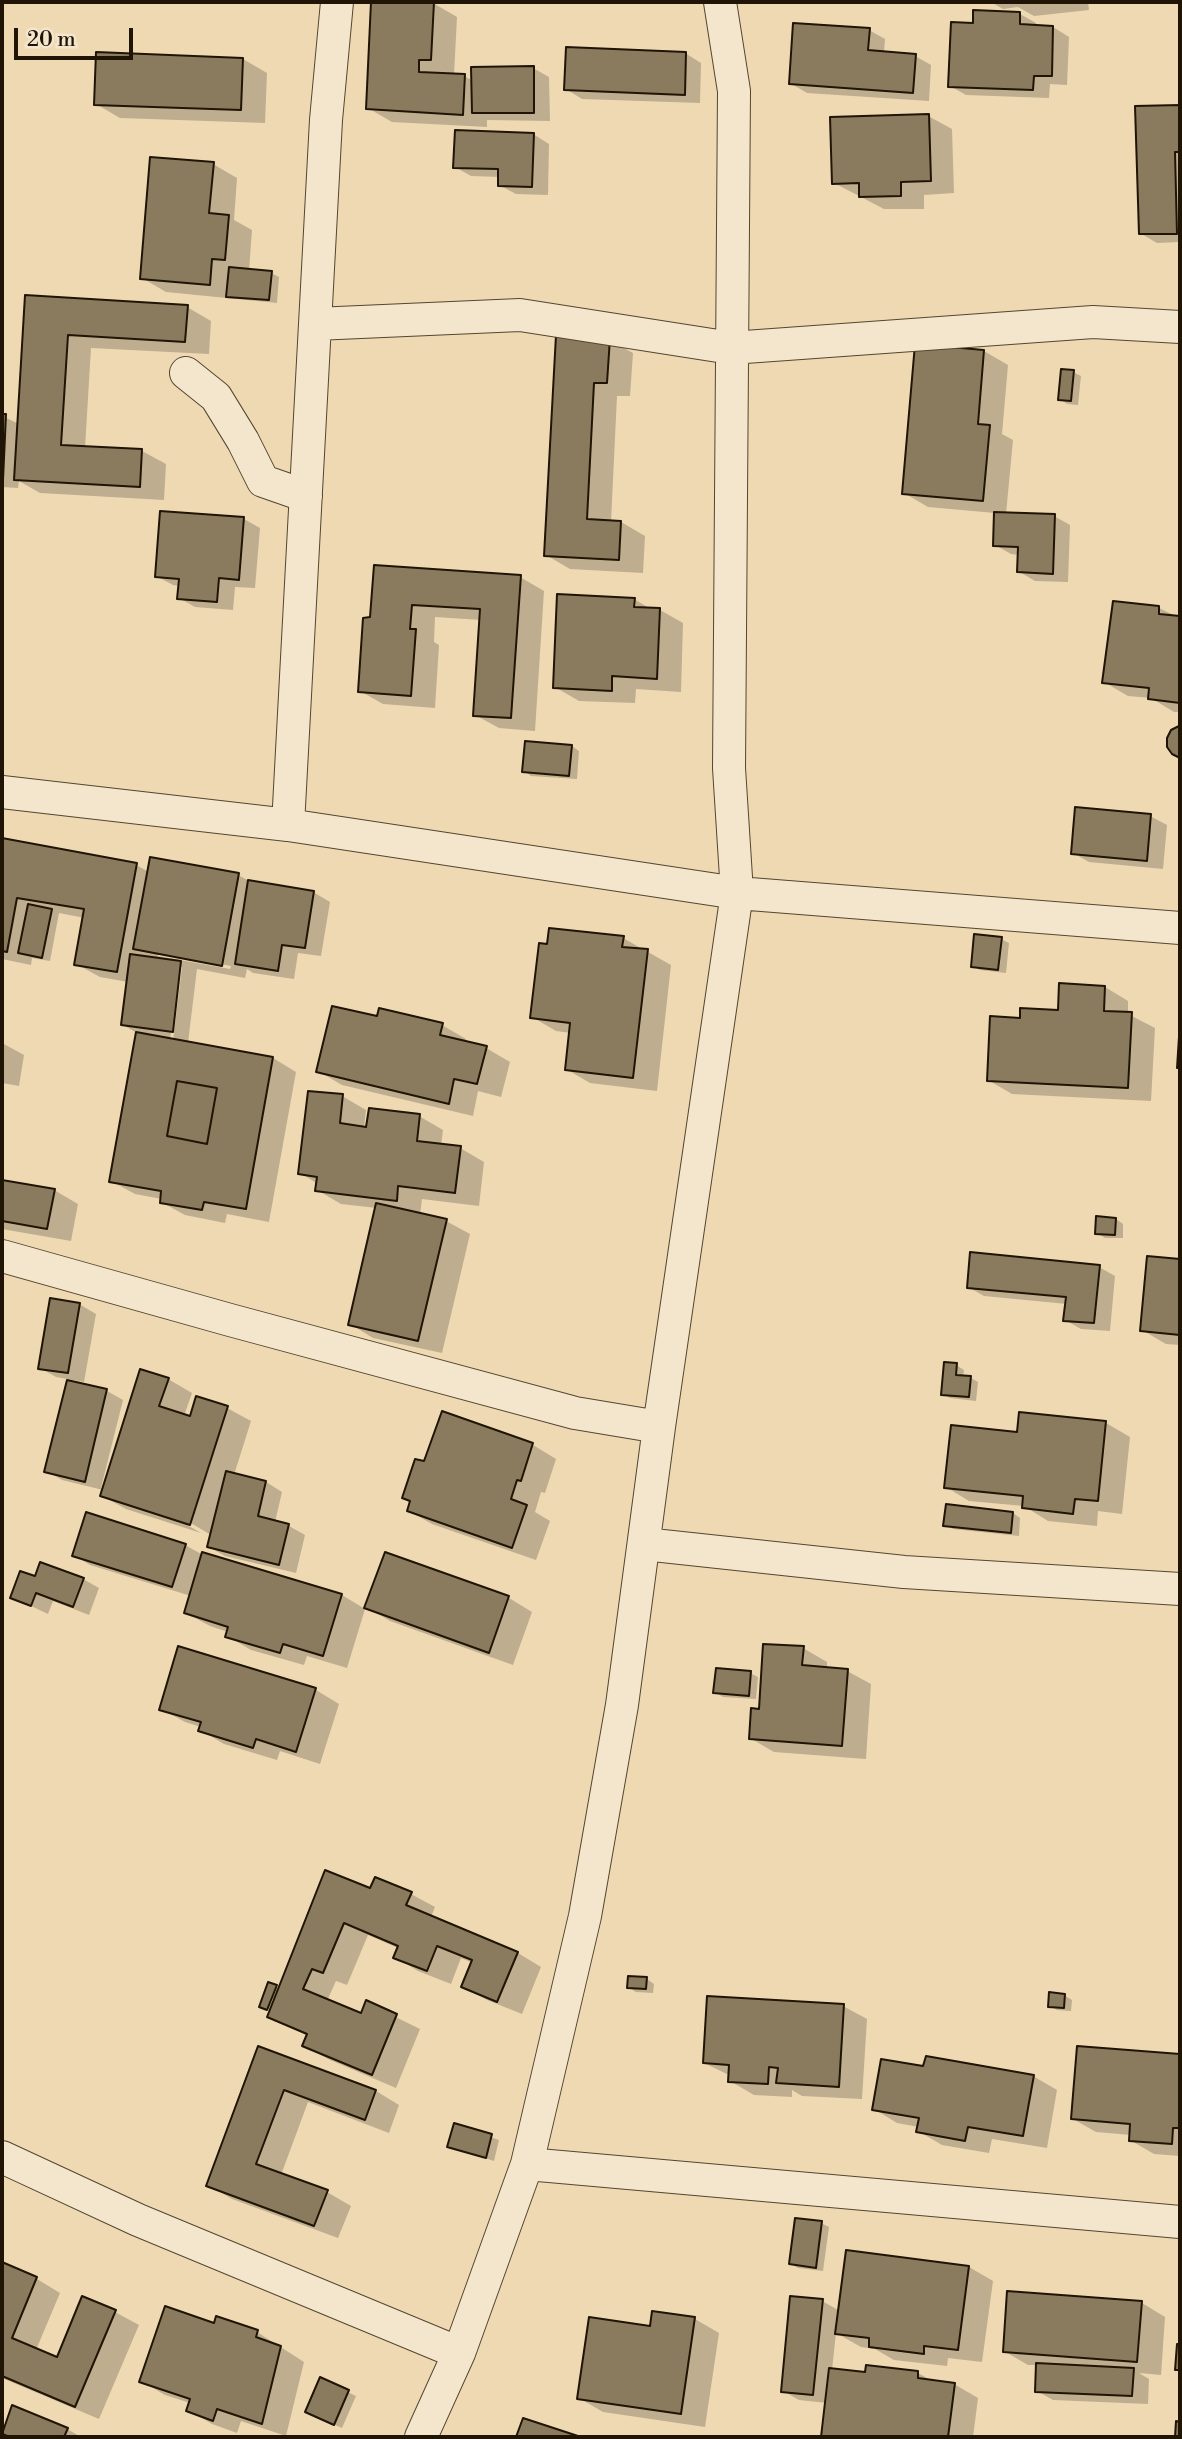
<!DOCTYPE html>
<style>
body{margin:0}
#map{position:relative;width:1182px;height:2439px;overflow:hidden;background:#eed9b2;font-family:"Libre Bodoni",serif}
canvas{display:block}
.frame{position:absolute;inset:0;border:4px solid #201504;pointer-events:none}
.scale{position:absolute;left:14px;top:28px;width:119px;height:32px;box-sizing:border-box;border:4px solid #201504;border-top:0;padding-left:9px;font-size:21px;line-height:24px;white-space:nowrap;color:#201504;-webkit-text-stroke:5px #f4e6cd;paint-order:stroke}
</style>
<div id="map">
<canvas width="1182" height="2439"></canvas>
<div class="frame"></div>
<div class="scale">20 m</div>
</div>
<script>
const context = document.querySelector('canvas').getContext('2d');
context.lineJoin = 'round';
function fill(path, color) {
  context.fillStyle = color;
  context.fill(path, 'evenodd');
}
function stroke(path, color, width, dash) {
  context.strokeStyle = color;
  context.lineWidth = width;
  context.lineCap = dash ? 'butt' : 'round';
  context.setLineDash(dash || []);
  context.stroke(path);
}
const shadow = new Path2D(`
 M373,2L433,3L457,17L454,75L464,76L473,81L533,68L549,77L550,121L487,120V127L392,122L368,108Z
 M991,2H1088L1089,10L1034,16L1018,7L1003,9Z
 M1020,14L1036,23V26L1053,27L1069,37L1067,85L1050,84L1049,98L966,95L950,86L975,24Z
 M869,30L885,39L884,53L915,56L931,65L929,101L807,93L790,83Z
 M685,53L701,63L700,103L582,99L566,89Z
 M243,59L267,73L265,123L120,118L96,104Z
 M1180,107V242L1157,243L1140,233L1137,108Z
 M928,116L952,129L954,193L924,195V209H884L834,183Z
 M533,134L549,144L548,195L516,194L499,185L500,177L471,176L455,167Z
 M213,164L237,178L234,220L252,230L249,271L271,273L279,277L277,303L166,292L142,278Z
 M26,297L187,307L211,321L209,354L91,348L85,448L142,451L166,464L164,500L40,493L19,481L18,488L2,487V416L19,424Z
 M558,337L609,340L633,353L630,396H617L611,522H621L645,536L643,573L570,569L546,555Z
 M984,351L1008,365L1002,434L1013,440L1006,514L1054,516L1070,525L1068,582L1035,581L1018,571L1019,555L1011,554L995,545V513L928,507L904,493Z
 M1073,372L1081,376L1078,405L1067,404L1060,399Z
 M162,513L244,519L260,528L255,588L235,587L233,610L195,607L179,598L180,586L173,585L156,576Z
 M376,567L520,577L544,591L535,731L499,728L475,715L481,620L435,617L434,642L439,645L435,708L383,704L360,691L372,619Z
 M634,599L651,609L660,610L683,623L681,692L636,689L635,703L579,701L555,687Z
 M1159,608L1180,618V712H1174L1151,698L1128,696L1104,682Z
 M572,746L579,751L577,779L531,776L524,771Z
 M1150,816L1167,825L1163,869L1089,862L1073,853Z
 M2,840L136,865L149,872L238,875L251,882L313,892L330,902L321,956L298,953L294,979L253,973L247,969L245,978L197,969L188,1043L273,1058L296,1072L269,1222L227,1214L225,1223L185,1215L161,1202L162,1199L135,1194L111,1181L137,1033L123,1025L128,982L100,977L76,964L85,918L59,913L50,961L32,958L31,965L2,959ZM158,952L231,966L230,969L158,956ZM179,967H182L173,1041L170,1040Z
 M623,938L671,965L657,1091L590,1083L566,1069L571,1033L556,1031L532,1017Z
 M1001,939L1009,943L1006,973L980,970L973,966Z
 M1105,987L1128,1001V1014L1155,1028L1151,1101L1012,1094L988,1080L1021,1020L1060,1012Z
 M378,1018L442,1025L466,1039L465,1043L486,1048L510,1062L501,1097L478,1091L473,1116L342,1085L318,1071Z
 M2,1043L24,1055L19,1086L2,1083Z
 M342,1096L366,1110L364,1128L419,1116L443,1130L441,1146L460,1148L484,1162L479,1206L422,1199L420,1215L446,1221L470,1234L442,1353L373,1338L350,1324L377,1208L341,1204L317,1190L318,1184L300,1173Z
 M2,1181L54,1190L78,1204L71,1241L2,1229Z
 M1116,1219L1123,1224V1238H1105L1097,1233Z
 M1149,1258L1180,1261V1345L1166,1344L1142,1330Z
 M1099,1267L1115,1276L1110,1331L1081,1329L1065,1320L1067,1304L984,1296L968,1287Z
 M79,1304L96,1314L84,1382L56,1377L40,1368Z
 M956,1365L964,1370L963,1377L971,1378L978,1382L976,1401L950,1398L943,1394Z
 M168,1379L192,1393L184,1416L191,1418L227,1408L251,1421L234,1475L266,1482L282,1492L275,1522L289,1526L305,1535L296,1573L225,1556L209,1547L211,1535L184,1519L182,1522L201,1533L126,1509L102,1496L103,1490L62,1480L46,1471L68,1382L107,1391L123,1400L101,1488L104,1489Z
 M443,1414L533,1445L556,1459L545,1493L541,1492L535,1512L550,1521L536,1560L432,1524L409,1511L412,1502L404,1498L425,1464Z
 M1106,1423L1130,1437L1122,1514L1098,1511L1097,1526L1048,1521L1024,1506L969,1501L946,1487L1018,1434Z
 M1013,1513L1020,1518L1019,1536L953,1529L945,1525Z
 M185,1545L203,1555L342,1595L365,1609L347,1668L307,1656L304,1665L251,1650L227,1636L228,1632L210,1626L186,1613L191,1596L90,1565L74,1555Z
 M386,1554L509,1598L532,1612L513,1665L390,1621L366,1607Z
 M36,1578L83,1579L99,1588L89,1615L53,1601L48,1614L12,1597Z
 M180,1648L316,1690L339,1704L320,1764L280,1751L277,1760L224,1744L200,1730L201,1727L185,1722L161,1709Z
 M803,1648L827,1662V1669L847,1671L871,1684L866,1759L774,1752L750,1738L760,1710Z
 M750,1673L758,1677L756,1699L723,1697L715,1692Z
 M376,1879L411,1894L435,1907L431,1917L518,1953L541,1967L522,2014L487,2000L463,1986L473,1963L461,1958L451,1984L418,1971L395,1957L398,1948L368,1935L347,1985L336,1981L327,2001L362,2015L367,2003L420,2029L396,2088L328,2059L304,2046L308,2036L270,2016L271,2011L261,2006L276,1987L280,1989L371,1891Z
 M647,1979L654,1984L653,1993L636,1992L628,1987Z
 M1064,1995L1072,2000L1071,2011L1057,2010L1050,2006Z
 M843,2006L867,2019L862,2099L802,2096L792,2090V2097L754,2095L730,2081L731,2076L704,2063Z
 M259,2048L376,2091L399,2105L389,2133L308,2102L281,2175L327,2192L351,2206L338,2238L232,2199L208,2185Z
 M1078,2048L1180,2056V2156L1154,2154L1130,2140L1131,2135L1096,2132L1073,2119Z
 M925,2068L1033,2076L1057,2090L1047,2148L992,2139L989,2153L942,2145L918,2131L919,2127L897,2123L874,2109Z
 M455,2125L499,2140L494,2161L449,2146Z
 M821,2223L829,2227L823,2271L798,2268L791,2264Z
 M848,2252L969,2267L993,2281L982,2362L948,2358L947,2366L894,2360L875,2349L861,2347L836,2333L832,2370L867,2374L918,2373L934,2382L954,2384L978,2398L973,2437H823L827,2403L799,2400L783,2391L822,2301L840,2311Z
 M2,2264L37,2279L60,2293L36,2350L58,2359L115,2312L139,2325L99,2419L2,2378Z
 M1142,2303L1165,2317L1161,2375L1139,2373L1149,2379L1148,2404L1053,2400L1037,2391L1038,2365H1028L1004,2351Z
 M654,2313L695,2319L719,2333L705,2427L603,2412L579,2398L652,2328Z
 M215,2325L257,2332L304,2362L286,2436L241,2421L237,2433L212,2424L188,2410L190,2403L165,2395L141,2381Z
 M321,2380L356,2396L342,2428L315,2416Z
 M13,2407L67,2429L81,2437H11L2,2432Z`);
const building = new Path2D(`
 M371,2H434L431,60H419V72L465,74L463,115L366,109Z
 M973,10L1020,12V24L1053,26L1052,76H1034L1033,90L948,87L951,22L973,23Z
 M793,23L870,28L868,50L916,54L913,93L789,84Z
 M566,47L686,52L685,95L564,90Z
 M96,52L243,58L241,110L94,105Z
 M534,66V113H472L471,67Z
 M1180,105V152H1175L1177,234H1139L1135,106Z
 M929,114L931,181L901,182V196L859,197V183L832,184L830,117Z
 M455,130L534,133L532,187L498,186V169L453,168Z
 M150,157L214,162L209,213L229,215L225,260L212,259L210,285L140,279Z
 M229,267L272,271L269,300L226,297Z
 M25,295L188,305L185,342L68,335L61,445L142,449L140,487L14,480Z
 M556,335L610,338L607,383H594L587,519L621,521L619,560L544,556Z
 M915,344L984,350L978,424L990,425L983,501L902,494Z
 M1061,369L1074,370L1071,401L1058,400Z
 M2,414H6L3,480H2Z
 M160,511L244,517L239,580L219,578L217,602L177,599L179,579L155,577Z
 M994,512L1055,514L1053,574L1017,572L1018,547L993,546Z
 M374,565L521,575L511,718L473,716L480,609L412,605L410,629H416L411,696L358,692L363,618L370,617Z
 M557,594L635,598L634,607L660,608L657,679L612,676V691L553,688Z
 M1113,601L1159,606V614L1180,616V703L1148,699L1149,688L1102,683Z
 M1179,726H1180V758L1172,754L1167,747V738L1171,730Z
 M525,741L572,745L569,776L522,772Z
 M1075,807L1151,814L1147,861L1071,854Z
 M2,838L137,863L117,972L74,965L84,909L17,898L7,952L2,951Z
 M150,857L239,873L222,966L133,949Z
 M248,880L314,891L305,948L282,945L278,971L235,964Z
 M28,904L52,909L42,958L18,953Z
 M549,928L624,936L622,947L648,949L633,1078L565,1070L570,1023L530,1018L539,943L547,944Z
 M974,934L1002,937L998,970L971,967Z
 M130,954L181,961L173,1032L121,1025Z
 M1059,983L1105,986L1104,1011L1132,1012L1128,1088L987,1081L990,1016L1020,1018V1008L1058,1010Z
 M332,1006L377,1016L379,1008L443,1023L440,1035L487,1046L477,1084L454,1079L449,1104L316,1072Z
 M1180,1021V1068H1177Z
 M136,1032L273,1057L246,1209L204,1202L202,1210L160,1203L161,1191L109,1182ZM177,1081L217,1088L207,1144L167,1136Z
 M177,1081L217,1088L207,1144L167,1136Z
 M308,1091L343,1094L340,1123L366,1127L369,1108L420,1114L417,1141L461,1146L455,1193L398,1186L397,1201L315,1191L317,1177L298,1174Z
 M2,1180L55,1189L47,1229L2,1221Z
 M376,1203L447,1219L418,1341L348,1325Z
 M1096,1216L1116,1218L1115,1235L1095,1234Z
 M970,1252L1100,1265L1094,1323L1063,1321L1066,1297L967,1288Z
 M1147,1256L1180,1259V1335L1140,1331Z
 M50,1298L80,1303L68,1373L38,1369Z
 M944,1362L957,1363L956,1375L971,1376L969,1397L941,1395Z
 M140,1369L169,1378L159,1406L190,1416L196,1396L228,1406L190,1525L100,1496Z
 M67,1380L107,1389L85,1482L44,1472Z
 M442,1411L533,1443L521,1481L517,1480L511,1499L527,1505L512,1548L407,1511L410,1501L402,1498L415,1459L424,1461Z
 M1019,1412L1106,1421L1098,1501L1075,1499L1073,1514L1022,1508L1023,1496L944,1488L951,1425L1017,1432Z
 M226,1471L266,1481L258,1516L289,1524L279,1565L207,1547Z
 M946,1504L1013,1512L1011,1533L943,1526Z
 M86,1512L186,1544L172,1587L72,1556Z
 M202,1552L342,1594L323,1656L283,1644L280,1653L225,1637L228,1627L184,1613Z
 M385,1552L509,1596L489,1653L364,1608Z
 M40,1562L84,1578L73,1607L36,1593L31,1606L10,1598L20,1571L35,1576Z
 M763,1644L804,1646L802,1665L848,1669L842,1746L749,1739L751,1708L759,1709Z
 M178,1646L316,1688L296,1752L256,1739L253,1748L198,1731L201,1722L159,1710Z
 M716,1668L751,1671L749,1696L713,1693Z
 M325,1870L370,1888L375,1877L412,1892L406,1905L518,1952L497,2002L461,1987L472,1960L437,1946L427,1971L393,1958L398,1946L344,1923L323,1973L312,1969L303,1989L361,2013L366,2000L397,2014L372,2075L302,2046L307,2034L267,2017Z
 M628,1976L647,1977L646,1989L627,1988Z
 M268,1982L277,1985L267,2010L259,2007Z
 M1049,1992L1065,1994L1064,2008L1048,2007Z
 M707,1996L844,2004L839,2087L776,2083L778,2068L769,2067L768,2084L728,2082L729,2065L703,2063Z
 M258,2046L376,2090L365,2120L284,2090L256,2164L328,2190L314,2226L206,2186Z
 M1077,2046L1180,2054V2128H1173L1172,2144L1129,2141L1130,2124L1071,2119Z
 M926,2056L1034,2075L1023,2136L968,2127L965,2141L916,2132L919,2118L872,2110L881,2059L923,2066Z
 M454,2123L492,2134L486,2158L447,2147Z
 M795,2218L822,2221L816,2268L789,2264Z
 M846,2250L969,2266L958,2350L924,2346V2354L869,2347V2338L835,2334Z
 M2,2262L37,2277L12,2338L57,2357L82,2296L116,2310L75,2407L2,2376Z
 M1007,2291L1142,2301L1137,2362L1003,2352Z
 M790,2296L823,2299L813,2395L781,2392Z
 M165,2306L214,2323L216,2316L258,2330L256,2337L281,2346L262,2424L217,2409L213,2421L186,2411L190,2399L139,2382Z
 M652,2311L695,2317L681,2414L577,2399L589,2317L650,2326Z
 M1177,2344H1180V2370H1175Z
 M1036,2363L1134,2368L1132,2396L1035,2392Z
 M866,2365L918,2371V2378L955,2383L948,2437H821L829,2368L865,2372Z
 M320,2377L349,2390L334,2425L305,2412Z
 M12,2405L68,2428L64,2437H10L2,2434Z
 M523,2418L581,2437H516Z
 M1176,2421L1180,2422V2437H1175Z`);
const minor = new Path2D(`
 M315,324L520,315L731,348L1093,322L1180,327
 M186,373L216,397L243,441L263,481L306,496
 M2,792L288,825L737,893L1180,928
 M288,825L326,120L337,2
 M2,1256L230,1320L575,1413L659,1427
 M644,1544L904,1572L1180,1589
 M2,2157L138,2220L459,2353
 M527,2164L1180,2222
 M421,2437L459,2353L527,2164L585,1916L622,1705L659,1427L737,893L729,768L734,91L720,2`);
fill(shadow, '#0003');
fill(building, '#8b7b5e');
stroke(building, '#201504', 2);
stroke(minor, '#544630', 34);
stroke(minor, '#f4e6cd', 32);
</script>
